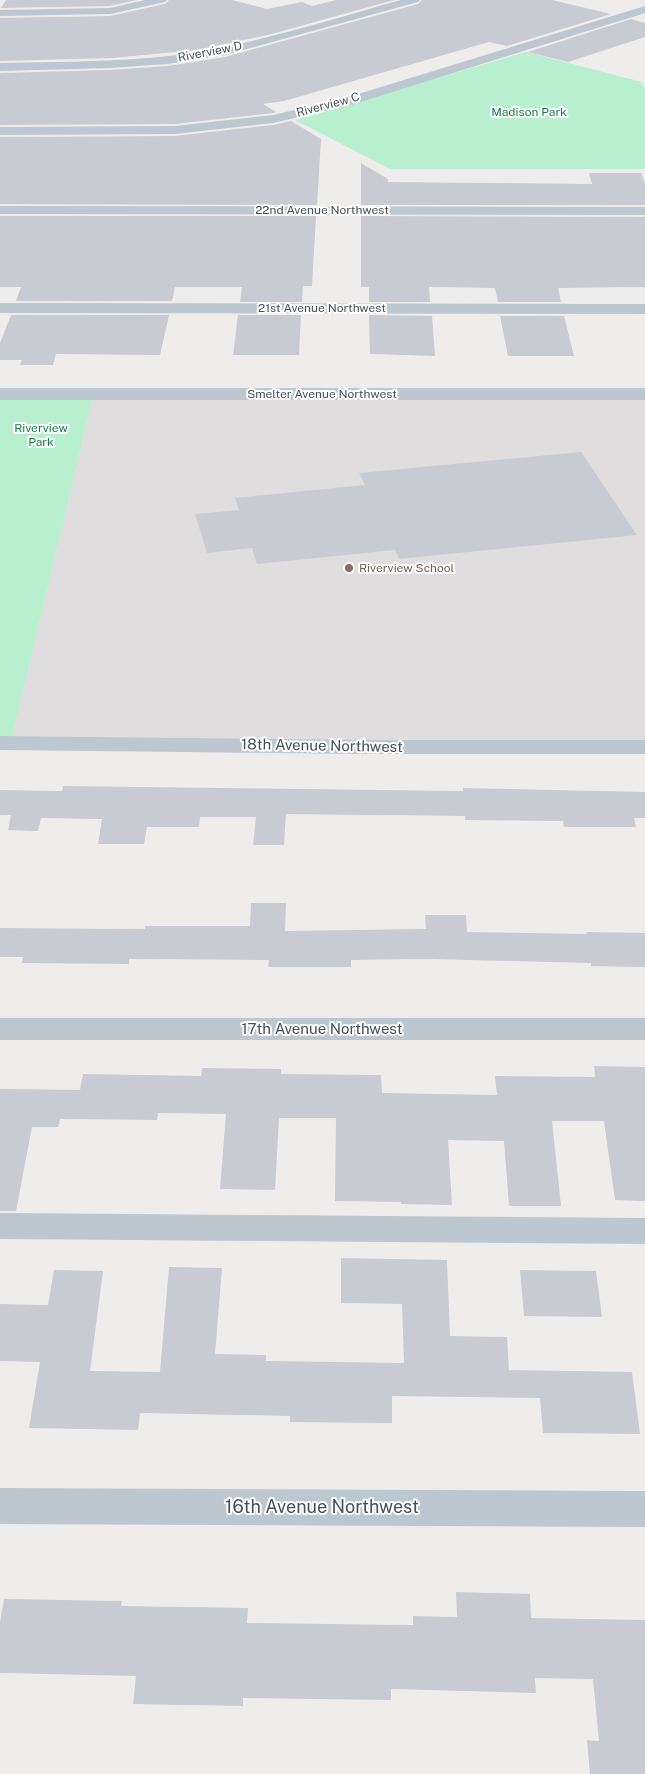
<!DOCTYPE html>
<style>
body{margin:0}
canvas{display:block;background:#efecec}
</style>
<canvas width="645" height="1774"></canvas>
<script>
const context = document.querySelector('canvas').getContext('2d');
context.lineJoin = 'round';
function fill(path, color) {
  context.fillStyle = color;
  context.fill(path, 'evenodd');
}
function stroke(path, color, width, dash) {
  context.strokeStyle = color;
  context.lineWidth = width;
  context.lineCap = dash ? 'butt' : 'round';
  context.setLineDash(dash || []);
  context.stroke(path);
}
function write(font, color, halo, rows, align = 'center') {
  context.font = font + ' "Public Sans",sans-serif';
  context.lineWidth = 4;
  context.setLineDash([]);
  context.textBaseline = 'middle';
  context.strokeStyle = halo;
  context.fillStyle = color;
  for (const [text, x, y, turn = 0] of rows) {
    context.save();
    context.translate(x, y);
    context.rotate((+turn || 0) * Math.PI / 180);
    context.textAlign = isNaN(turn) ? turn : align;
    if (halo) context.strokeText(text, 0, 0);
    context.fillText(text, 0, 0);
    context.restore();
  }
}
const education = new Path2D(`
 M94,393L645,394V744L11,743Z`);
const green = new Path2D(`
 M526,52L642,82L645,89V169H390L295,120Z
 M0,393H94L11,743H0Z`);
const building = new Path2D(`
 M6,0H137L110,6L1,8Z
 M169,0H232L267,9L302,2L312,6L336,0H394L268,35L196,50L113,58L0,61V18L110,16L165,4Z
 M422,0H552L611,14L507,46L489,42L284,101L263,104L276,112L273,113L175,124L0,125V73L110,70L168,66L225,57L418,4Z
 M631,19L645,23V37L568,62L528,52Z
 M291,121L321,139L317,205L0,204V137L175,136L273,125Z
 M361,163L388,179V182L592,184L589,173H641L645,183V205H361Z
 M0,216H316L312,286H303L302,302H240L242,287H175L172,301H16L21,287H0Z
 M361,216L645,217V287L558,288L561,302H498L495,288L429,287L430,302H369V287H361Z
 M11,315H169L160,355L56,354L53,365H20L22,360H0V343Z
 M238,315H301L299,355H233Z
 M369,315L432,316L435,356L370,354Z
 M500,316H564L574,356H508Z
 M581,452L637,535L399,559L395,550L257,564L252,548L207,553L195,514L239,510L235,498L365,485L359,473Z
 M63,786L463,791V788L645,792V818H634L636,827H564L563,821L465,820V816L286,814L284,845H253L256,817H200L199,827H147L144,844H98L102,819L41,818L38,831L8,830L11,815H0V790L62,791Z
 M251,903H286L285,931L426,929L425,915H466L467,932L587,934L586,932L645,933V967L591,966V963L427,959L351,960V967H268L269,960L129,959V964L22,963L23,957H0V928L145,929V926H250Z
 M594,1066L645,1067V1201L615,1200L604,1121H552L561,1206H509L504,1141L448,1140L452,1205L401,1204V1202L335,1201L336,1118H279L275,1190L220,1189L226,1114L158,1113L157,1120L60,1119L58,1127H32L16,1211H0V1089L80,1090L83,1074L201,1076L202,1068L281,1069V1074L381,1075L382,1093L497,1095L495,1076L595,1077Z
 M341,1258L447,1260L450,1336L507,1337L509,1370L632,1372L640,1434L543,1433L540,1398L392,1396V1423L290,1422V1416L140,1413L138,1430L29,1428L40,1362L0,1361V1304L48,1305L54,1270L103,1271L90,1371L160,1372L169,1267L222,1268L215,1354L266,1355V1361L404,1363L402,1304L341,1303Z
 M520,1270L596,1271L602,1317L524,1316Z
 M456,1592L530,1594L531,1618L645,1620V1774H590L587,1740L599,1741L593,1679L535,1678L536,1693L391,1689V1700L243,1698V1706L133,1704L136,1676L0,1673V1622L4,1599L122,1601L121,1606L248,1608L247,1623L413,1625V1616L457,1617Z`);
const minor = new Path2D(`
 M145,0H167L165,2L110,14L0,16V10L110,8Z
 M401,0H420L418,2L225,55L168,64L110,68L0,71V63C75,61 151,63 224,47C284,35 343,16 401,0Z
 M645,6V13L351,105L273,123L175,134L0,135V127L175,126L273,115L342,99Z
 M0,206L645,207V215L0,214Z
 M0,303L645,304V314L0,313Z
 M0,388H645V400H0Z
 M0,736L365,740H645V754H365L0,750Z
 M0,1018H645V1040H0Z
 M0,1213L645,1218V1244L0,1239Z
 M0,1488L645,1491V1527L0,1524Z`);
const markers = [
 [349,568,5,"#8d6e63"]
];
const farStreetnames = [
 ["Riverview D",210,52,-11],
 ["Riverview C",328,105,-15],
 ["22nd Avenue Northwest",322,210],
 ["21st Avenue Northwest",322,308],
 ["Smelter Avenue Northwest",322,394]
];
const farParknames = [
 ["Madison Park",529,112],
 ["Riverview",41,428],
 ["Park",41,442]
];
const farEducationnames = [
 ["Riverview School",359,568]
];
const streetNames = [
 ["18th Avenue Northwest",322,746,1],
 ["17th Avenue Northwest",322,1029]
];
const nearStreetnames = [
 ["16th Avenue Northwest",322,1507]
];
fill(education, '#e0ddde');
fill(green, '#b8efce');
fill(building, '#c9cbd2');
fill(minor, '#bcc7d0');
for (const [x, y, r, color] of markers) {
  const dot = new Path2D();
  dot.arc(x, y, r, 0, 2 * Math.PI);
  context.fillStyle = color;
  context.fill(dot);
  stroke(dot, '#fff', 2);
}
write('12px', '#44505a', '#fff', farStreetnames);
write('12px', '#147d49', '#fff', farParknames);
write('12px', '#785e54', '#fff', farEducationnames, 'left');
write('15px', '#44505a', '#fff', streetNames);
write('18px', '#44505a', '#fff', nearStreetnames);
</script>
